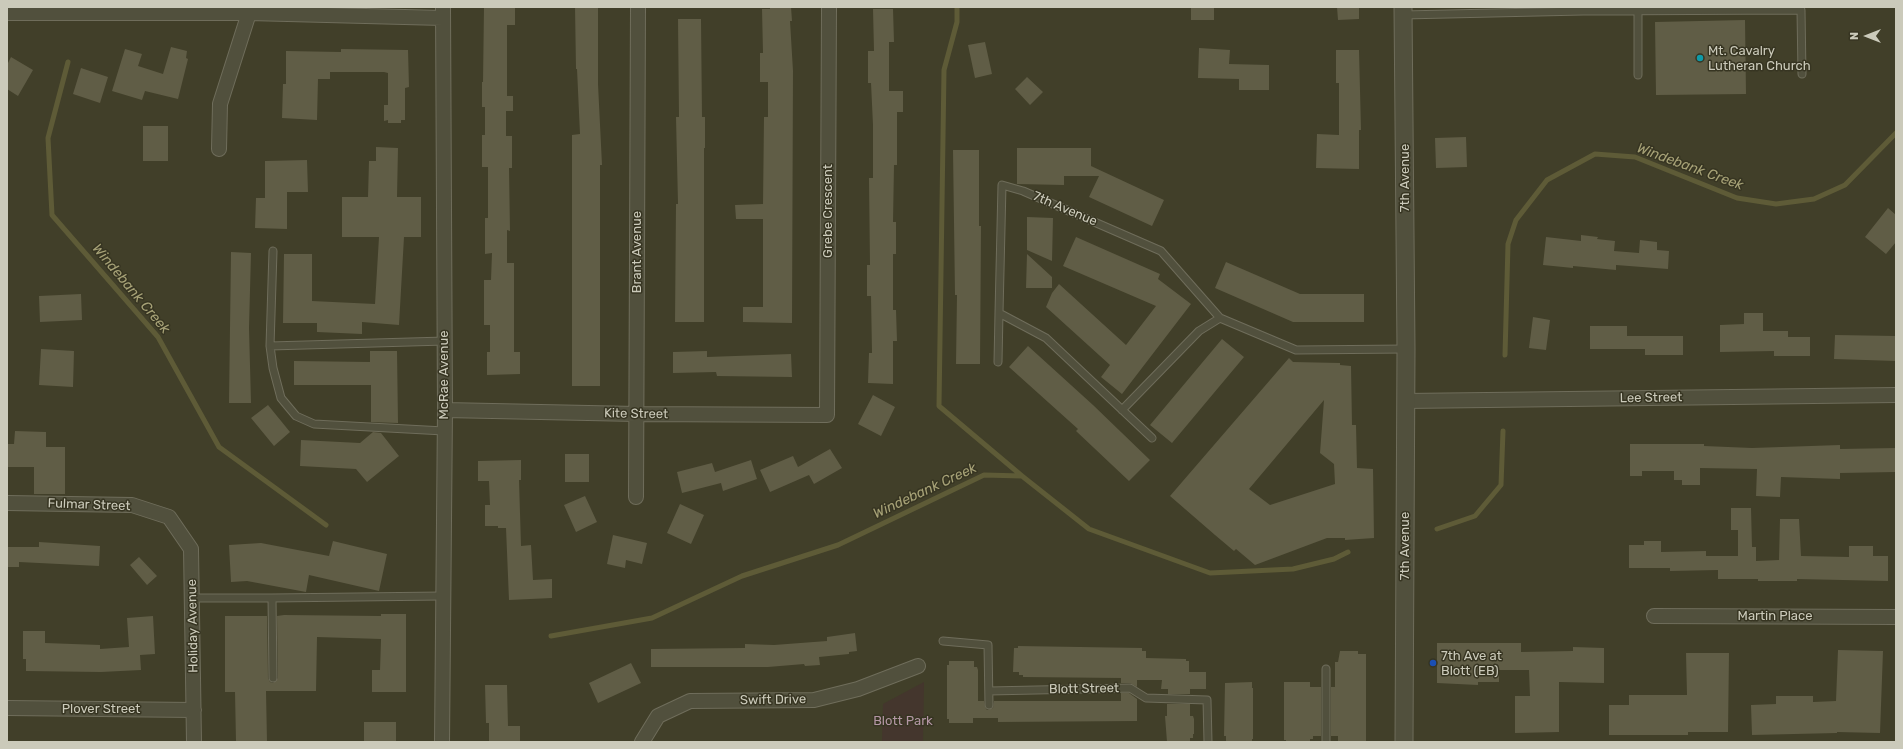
<!DOCTYPE html>
<style>
body{margin:0}
#map{position:relative;width:1903px;height:749px;overflow:hidden;background:#413f29;font-family:Rubik,sans-serif}
canvas{display:block}
.frame{position:absolute;inset:0;border:8px solid #cbcaba;pointer-events:none}
.north{position:absolute;left:1847px;top:16px;width:40px;height:40px;-webkit-text-stroke:3px #373522;paint-order:stroke;rotate:270deg;font-size:11px;font-weight:700;line-height:16px;text-align:center;color:#cbcaba}
.north::after{content:'';display:block;margin:auto;width:14px;height:18px;background:#cbcaba;clip-path:polygon(50% 0,100% 100%,50% 72%,0 100%)}
</style>
<div id="map">
<canvas width="1903" height="749"></canvas>
<div class="frame"></div>
<div class="north">N</div>
</div>
<script>
const context = document.querySelector('canvas').getContext('2d');
context.lineJoin = 'round';
function fill(path, color) { context.fillStyle = color; context.fill(path, 'evenodd'); }
function trace(path, color, width, dash) { context.strokeStyle = color; context.lineWidth = width; context.lineCap = dash ? 'butt' : 'round'; context.setLineDash(dash || []); context.stroke(path); }
function write(font, color, halo, rows, align = 'center') {
  context.font = font + ' Rubik,sans-serif'; context.lineWidth = 3; context.setLineDash([]); context.textBaseline = 'middle'; context.strokeStyle = halo; context.fillStyle = color; for (const [text, x, y, turn = 0] of rows) {
    context.save(); context.translate(x, y); context.rotate((+turn || 0) * Math.PI / 180); context.textAlign = isNaN(turn) ? turn : align; if (halo) context.strokeText(text, 0, 0); context.fillText(text, 0, 0); context.restore();
  }
}
fill(new Path2D(`
 M924 682 923 742H882L883 704Z`), '#44362d');
trace(new Path2D(`
 M957 7V22L944 70 939 406 1022 476
 M68 62 48 138 52 215 158 337 219 447 326 525
 M1505 355 1508 244 1516 220 1547 180 1595 154 1635 157 1737 198 1776 204 1814 199 1845 185 1896 133
 M1437 529 1475 516 1501 485 1503 431
 M551 636 652 618 742 576 838 545 984 475 1022 476 1089 529 1210 573 1293 569 1334 559 1348 552`), '#5e5b37', 5);
fill(new Path2D(`
 M484 7H515V25H507V96H513V111H506V136H512V168H509L510 231 507 230V263H514V352H520V374L487 375V352H490V325H484V280H491L492 253 485 254V218H488V167H482V135H485V107H482V82H483Z
 M575 7H598V84L602 165H600V386H572V135L580 134 577 69H576Z
 M770 7H791L792 21H790L793 71 792 323 743 322V307H763V219H736L735 205 763 204 764 117H768V82H760V53H763L762 9H770Z
 M1191 7H1214V20H1191Z
 M1337 7H1359V19L1338 20Z
 M873 9H893L894 42H889V91H903V112H897V165H894L893 222H896V254H893V310H896L897 341H893V384L868 383 869 353H872L871 296H867V265H870L869 178H873V125L871 83H868V51H874Z
 M678 19H701L702 117H705V148H704V322H675L676 204H678L676 117H679Z
 M1745 20 1746 94 1656 95 1655 22Z
 M985 42 992 74 975 78 968 45Z
 M171 47 187 51 186 58 188 59 178 99 145 91 142 100 112 91 125 49 142 54 138 66 163 74Z
 M1199 48 1230 50 1229 64 1269 65V90H1239V79L1198 78Z
 M341 49 408 50 409 87 405 88V120H401V123H388V120L384 121V105H388V73L384 72H330V79H318L317 120 282 118 283 84H286V51L341 52Z
 M1336 50H1359L1361 130H1359V169L1316 168 1317 134 1339 135V83H1336Z
 M11 57 33 70 18 96 7 89V65Z
 M81 68 108 77 100 103 73 94Z
 M1027 77 1043 92 1030 105 1015 89Z
 M143 126H168V161H143Z
 M1466 137 1467 167 1436 168 1435 138Z
 M376 147 398 148 397 197H421V237H404L399 325 362 322V334L317 332V323H283L284 254H312V301L375 304 379 237H342V197H368L369 161H376Z
 M1017 148H1091V166L1164 200 1152 226 1089 197 1099 176H1064V185L1017 184Z
 M953 150H979V226H981L980 364H956L957 295H955Z
 M307 160 308 192H287V229L255 228 256 198H265V161Z
 M1888 208 1896 215V242L1886 254 1865 237Z
 M1027 217 1053 218 1052 261 1027 250Z
 M1581 235 1598 237 1597 239 1615 241 1614 251 1639 253 1640 240 1657 242V250L1669 251 1668 269 1616 265V270L1573 266V268L1543 265 1546 237 1581 241Z
 M1076 237 1160 274 1158 279 1191 304 1122 394 1101 377 1110 365 1046 307 1052 293 1059 284 1126 345 1156 306 1063 266Z
 M231 252 251 253 249 328 251 403H229Z
 M1027 254 1052 277V288H1026Z
 M1226 262 1300 294H1364V322H1293L1215 288Z
 M81 294 82 320 40 322 39 296Z
 M1744 313H1763V331H1788V337H1810V356H1774V351L1720 352V325L1744 324Z
 M1533 317 1550 320 1546 350 1529 348Z
 M1590 326H1627V336H1683V355H1645V349H1590Z
 M1835 335 1896 336V361L1834 359Z
 M1222 339 1244 357 1172 443 1150 425Z
 M1028 346 1093 405 1150 460 1129 481 1076 431 1078 429 1009 367Z
 M41 349 74 351 73 387 39 385Z
 M370 351H397L398 423 371 422V385H294V361L370 362Z
 M707 351V357L791 354 792 377 717 376 716 372 673 373V352Z
 M1289 358 1293 362 1340 363V365L1351 366 1352 425H1356L1357 468 1373 469 1374 538 1345 540V538H1327L1255 565 1236 549 1234 551 1215 535 1170 496ZM1324 400 1320 453 1334 464 1335 484 1270 505 1249 489Z
 M873 395 895 407 881 436 858 424Z
 M268 405 290 432 274 446 251 418Z
 M15 431 46 432V447H65V494H34V467H7V444H14Z
 M373 432 381 433 399 456 367 482 356 469 300 466 301 440 360 443Z
 M1630 444H1704V446L1752 448 1840 445V449L1896 448V472L1840 473V479L1781 477 1780 497 1756 496 1757 469 1700 468V485H1682V480H1674V471H1642V476H1630Z
 M830 449 842 468 814 484 809 475 770 492 760 470 793 456 798 467Z
 M565 454H589V482H565Z
 M521 460V480H519L521 546 531 545 533 580 552 579V598L509 600 506 528H498V526H485V505H490L489 481H478V461Z
 M751 460 757 479 723 491 721 483 682 493 677 472 712 463 715 472Z
 M585 496 597 522 576 532 564 505Z
 M680 504 704 515 691 544 667 533Z
 M1731 508H1751L1752 547H1756V561L1779 560 1780 519H1799L1801 556 1849 557V546H1873V556H1888V581L1797 579V581H1758V579H1718V570L1670 571V568H1629V545H1644V541H1661V552L1706 551V556H1738V530H1731Z
 M613 535 647 543 642 564 626 560 625 568 607 564Z
 M333 541 387 554 379 591 309 575 306 592 247 581 231 582 229 545 261 543 329 556Z
 M39 542 100 546 99 566 19 562V567H7V547H39Z
 M139 557 157 576 147 585 130 565Z
 M381 614H406V692H372V670H380L381 639 317 637 316 691H266L267 742H236L235 692H225V616H267L268 678 270 682 273 683 278 678 277 616 284 615 381 616Z
 M153 616 155 654 140 655 141 670 101 672 26 671V659H23V631H45V643L100 645V649L129 647 127 618Z
 M855 633 857 651 849 652V654L819 657 820 665 805 666 804 664 768 667H651V649L745 648V644L774 645 827 641V637Z
 M1437 643H1521V652L1573 651V647L1604 648V683L1559 682V732L1515 733V696H1530L1529 670H1499V682H1478V685L1437 683Z
 M1018 646 1142 648V651H1146V658L1186 659V661H1189V672H1206V689H1190V694H1168V689H1161L1162 680H1137V687L1130 683H1121V678L1023 677V675H1019V672H1013L1014 648H1018Z
 M1838 650 1883 651 1880 733 1837 732V733L1752 735 1751 705 1776 704V696H1813V702L1836 701Z
 M1340 651H1358V654H1366V742H1338V736H1331V687H1335V662H1338Z
 M1686 653H1729L1728 732H1688V735H1609V705H1629V695H1687Z
 M949 661H974V667H977L978 670V701H984L985 707 987 710 993 708 994 701H1121V693H1129L1137 699V721L998 722V718H973V723H949V719H947V665H949Z
 M631 663 641 683 598 703 589 683Z
 M1252 682V688H1253V739H1252V742H1226V736H1224L1225 683Z
 M1284 682H1310V687H1321V736H1313V739H1310V742H1286V740H1284Z
 M485 685H507L508 726H520V742H489V723H486Z
 M1167 704H1190V716H1193L1194 719V734H1193V738H1190V742H1167L1165 716H1167Z
 M364 722H396V742H364Z`), '#605d46');
const service = new Path2D(`
 M1583 11 1801 10 1802 74
 M1638 11V75
 M1403 15 1583 11 1585 8
 M273 251 270 346 273 368 281 398 296 416 314 424 444 431
 M270 346 445 341
 M998 362 999 313
 M1122 410 1199 331 1220 318
 M1152 438 1046 338 999 313 1002 185 1023 191 1161 251 1220 318 1296 350 1406 349
 M192 598H272
 M943 641 988 645 989 705
 M1326 669V742
 M273 678 272 598 442 596
 M989 691 1130 688 1146 698 1207 700 1208 742`);
const minor = new Path2D(`
 M7 13H249L443 18
 M219 149 220 104 249 13V7
 M1405 401 1896 395
 M445 410 636 414 827 415 829 7
 M636 497 638 7
 M7 503 132 505 169 517 191 549 194 742
 M1654 616 1896 617
 M7 708 194 710
 M442 742 445 410 443 7
 M642 742 658 716 690 701 814 700 858 689 918 666`);
const tertiary = new Path2D(`
 M1403 7 1406 349 1404 742`);
trace(service, '#6f6d5b', 9);
trace(minor, '#6f6d5b', 16);
trace(tertiary, '#6f6d5b', 19);
trace(service, '#51503d', 7);
trace(minor, '#51503d', 14);
trace(tertiary, '#51503d', 17);
for (const [x, y, r, color] of [
 [1700,58,4,"#0f9aa8"],
 [1433,663,4,"#1a4fb4"]
]) { const dot = new Path2D(); dot.arc(x, y, r, 0, 2 * Math.PI); context.fillStyle = color; context.fill(dot); trace(dot, '#373522', 1.5); }
write('13px', '#cbcaba', '#373522', [
 ["Mt. Cavalry",1708,51],
 ["Lutheran Church",1708,66],
 ["7th Ave at",1441,656],
 ["Blott (EB)",1441,671]
], 'left');
write('13px', '#cbcaba', '#373522', [
 ["7th Avenue",1405,178,-90],
 ["7th Avenue",1065,209,23],
 ["Grebe Crescent",828,211,-90],
 ["Brant Avenue",637,252,-90],
 ["McRae Avenue",444,375,-90],
 ["Lee Street",1651,398,-1],
 ["Kite Street",636,414,1],
 ["Fulmar Street",89,505,2],
 ["7th Avenue",1405,546,-90],
 ["Martin Place",1775,616],
 ["Holiday Avenue",193,626,-91],
 ["Blott Street",1084,689,-1],
 ["Swift Drive",773,700,-1],
 ["Plover Street",101,709]
]);
write('13px', '#b396a4', '#373522', [
 ["Blott Park",903,721]
]);
write('italic 14px', '#a7a277', '#373522', [
 ["Windebank Creek",1690,167,20],
 ["Windebank Creek",131,289,50],
 ["Windebank Creek",925,491,-25]
]);
</script>
